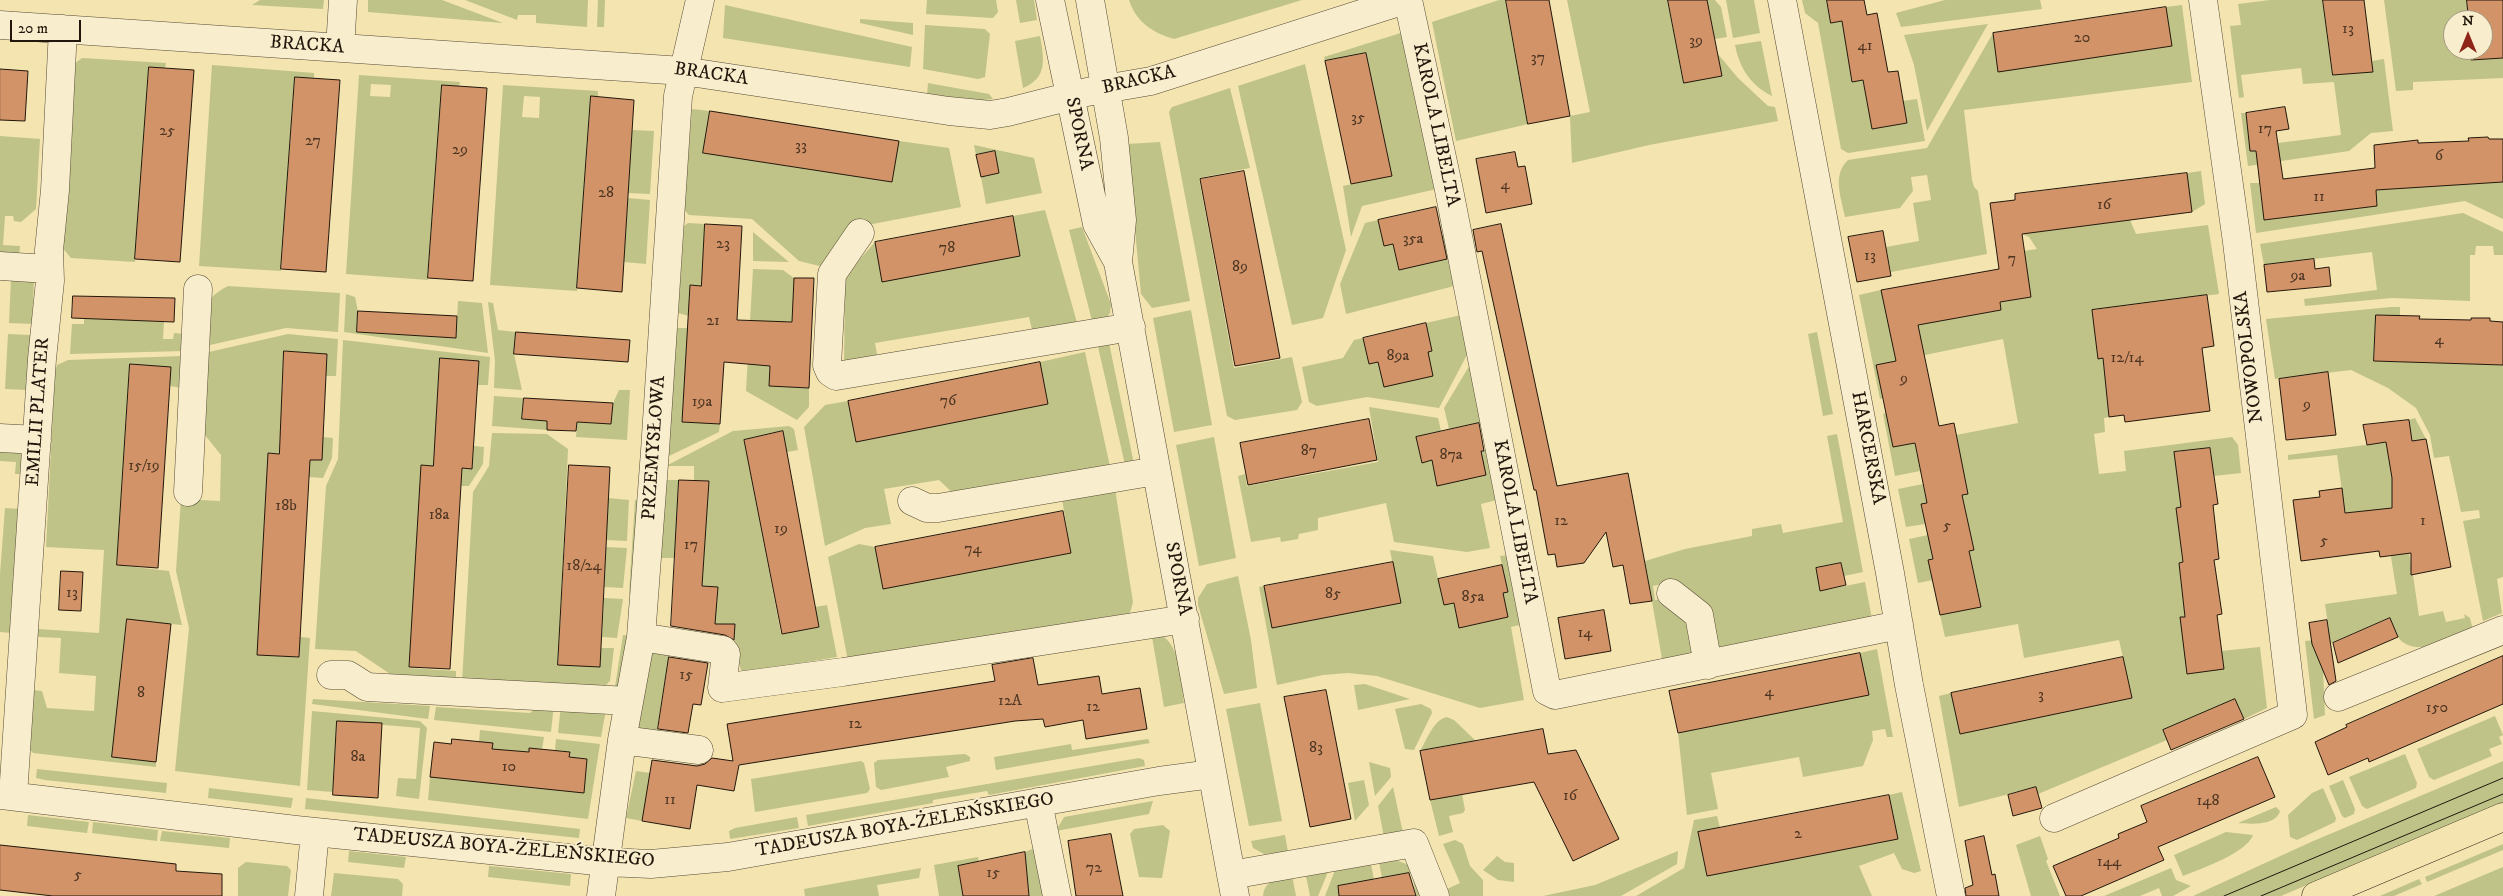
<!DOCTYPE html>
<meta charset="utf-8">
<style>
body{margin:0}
#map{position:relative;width:2503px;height:896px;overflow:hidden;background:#f4e4b0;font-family:"IM FELL DW Pica",serif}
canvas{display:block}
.north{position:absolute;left:2443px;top:10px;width:50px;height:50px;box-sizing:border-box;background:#f8edcc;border:1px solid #a2977f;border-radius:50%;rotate:0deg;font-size:14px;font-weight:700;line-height:20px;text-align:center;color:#22170c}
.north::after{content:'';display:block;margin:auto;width:18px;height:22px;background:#8f2418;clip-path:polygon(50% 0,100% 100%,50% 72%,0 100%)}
.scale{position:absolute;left:10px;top:20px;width:71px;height:22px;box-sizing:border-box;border:2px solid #22170c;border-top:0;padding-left:6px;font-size:15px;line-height:18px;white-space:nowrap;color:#22170c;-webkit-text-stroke:4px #f8edcc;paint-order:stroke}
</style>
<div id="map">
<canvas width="2503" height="896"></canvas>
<div class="north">N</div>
<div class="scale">20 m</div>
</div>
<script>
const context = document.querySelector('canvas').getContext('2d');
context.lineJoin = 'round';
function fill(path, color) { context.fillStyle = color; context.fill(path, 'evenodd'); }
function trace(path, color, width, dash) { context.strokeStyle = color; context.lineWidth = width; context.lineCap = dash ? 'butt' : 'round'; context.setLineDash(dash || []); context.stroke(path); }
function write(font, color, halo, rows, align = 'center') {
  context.font = font + ' "IM FELL DW Pica",serif'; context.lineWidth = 4; context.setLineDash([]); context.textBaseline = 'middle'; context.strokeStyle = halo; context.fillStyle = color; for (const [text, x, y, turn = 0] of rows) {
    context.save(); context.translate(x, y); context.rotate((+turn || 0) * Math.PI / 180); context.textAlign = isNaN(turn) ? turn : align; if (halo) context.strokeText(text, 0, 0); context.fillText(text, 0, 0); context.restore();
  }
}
fill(new Path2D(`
 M260 0H324L323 9 252 5Z
 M368 0H442L503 23 368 12Z
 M465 0H588L587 27 536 23V15H518L517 20Z
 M598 0H605L604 27H597Z
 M927 0H996L998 12 993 18 926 14Z
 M1016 0H1034L1037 20 1020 23Z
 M1129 0H1302L1174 39C1153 33 1136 22 1129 0Z
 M1499 0H1511L1506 1 1528 124 1456 141 1432 22Z
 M1567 0H1668L1684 83 1717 53 1738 78 1768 106 1775 107 1778 121 1649 145 1572 163 1570 116 1590 112Z
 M1707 0H1715L1721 7 1727 37 1715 39Z
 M1726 0H1754L1760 33 1733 38Z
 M1802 0H1827L1831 23 1842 21 1852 82 1863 80 1872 129 1907 123 1903 101 1917 99 1925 141 1848 153 1841 149 1818 23 1805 13Z
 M1945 0H2040L2042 9 1901 27 1896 13Z
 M2270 0H2323L2333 74 2373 72 2372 61 2384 59 2393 131 2371 133 2349 151 2248 166 2241 113H2246L2251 151 2279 148 2278 143 2341 135 2334 82 2303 84 2301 68 2241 75 2244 97 2239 98 2230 26 2241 25 2238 4Z
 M2384 0H2467L2469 20H2453V50H2470L2471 60 2503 58V78L2413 82V90L2396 91Z
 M725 5 912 47 910 67 723 38Z
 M2182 5 2192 82 1964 110 1972 180 1974 187 1978 191 1987 254 1891 272 1886 247 1919 241 1913 203 1931 200 1927 175 1911 177 1913 191 1900 208 1845 217C1841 197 1832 175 1848 160L1927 148 1993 33 1998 71 2172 46 2166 7Z
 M860 19 913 23V35L860 23Z
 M1988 24 1927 131 1914 65 1904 35Z
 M925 25 985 29 990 34 985 77 978 79 923 69Z
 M1407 31 1441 188 1362 206 1351 237 1343 186 1392 175 1366 53 1325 61 1324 57Z
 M1040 36C1044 58 1048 78 1023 88L1015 41Z
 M1761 41 1772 96C1751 86 1739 67 1735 45Z
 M82 58 166 63 165 68 149 67 135 262 71 258 61 246 74 64Z
 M1305 64 1346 250 1323 318 1292 325 1238 86Z
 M212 65 314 73V78L295 77 281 271 199 266Z
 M359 75 460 82 459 86 442 85 428 280 346 274ZM371 84 391 85 390 97 370 96Z
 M928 83 989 94 993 99 975 101 927 95Z
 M503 85 598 91V97L591 96 577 291 490 285ZM524 96 540 97 539 118 522 117Z
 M1230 88 1250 168 1199 178 1234 368 1292 357 1302 402 1297 410 1235 420 1227 416 1169 112 1172 107Z
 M692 109 710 111 704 153 892 182 899 141 949 148 961 207 857 227 832 269 799 261 752 219 689 215 684 210Z
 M632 130 654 131 650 194 628 193Z
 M0 136 40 139 36 209 21 222 14 221 13 216H5L3 245 20 246 19 256 0 255Z
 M1160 142 1190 301 1152 308 1141 294 1127 144Z
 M974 145 1034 158 1042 193 986 204 981 177 999 173 995 151 976 155Z
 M2201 171 2205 204 2192 212 2187 173Z
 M2503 182V219L2465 201 2256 233 2250 183H2259L2264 220 2377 206 2376 190Z
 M628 198 650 200 646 264 624 262Z
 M1045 210 1078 326 1033 334 1029 317 875 343 878 360 844 366 845 276 875 242 882 281 1020 256 1013 216Z
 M2463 213 2503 232V255H2494L2493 246H2476L2475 255H2470V301L2392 298 2305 306 2304 299 2377 290 2372 252 2264 265 2260 244Z
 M1378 220 1384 246 1393 244 1399 270 1447 258 1442 235 1447 234 1458 285 1346 314 1340 284 1365 223Z
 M2130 220 2136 234 2208 225 2219 294 2092 310 2098 358H2103L2109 417 2104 418 2105 432 2094 434 2099 474 2126 471 2124 451 2232 437 2238 445 2241 473 2214 476 2210 448 2174 452 2181 507 2176 508 2183 562 2179 563 2185 617 2187 674 2223 669 2221 651 2260 647 2267 708 2244 719 2235 700 2163 730 2167 740 2038 794 2036 787 1959 807 1939 696 1951 693 1960 734 2132 698 2119 640 2024 658 2018 624 1945 637 1940 615 1981 606 1969 551 1974 550 1962 495 1967 494 1956 435 2018 423 2003 339 1876 365 1883 398 1880 399 1859 295 1881 290 1890 330 2001 310 2000 302 2031 297 2024 251 2037 249 2029 237 2022 234Z
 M688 223 705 224 701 286 690 285 689 316 678 313 684 226Z
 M1082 227 1111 304 1110 313 1105 321 1093 325 1069 230Z
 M753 232 789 262 753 261Z
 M753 269 783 270 794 278 792 322 772 321 769 386 809 388V407L797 420 746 391Z
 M11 279 34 280 32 324 9 323Z
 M228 286 340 293 338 332 286 328 201 347C203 317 198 301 228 286Z
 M346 294 355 297 358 311 357 332 456 338 458 301 482 303 488 353 344 332Z
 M488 302 493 303 498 330 516 332 514 354 522 390 494 388 495 361Z
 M2391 307H2400V318L2376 317 2374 361 2503 365V577L2497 579 2502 613 2483 621 2463 521 2480 518 2479 510 2461 512 2449 456 2434 458 2430 435 2416 408 2388 388 2351 370 2275 379 2266 319Z
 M1191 310 1212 425 1174 432 1153 318Z
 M1461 315 1469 351 1439 408 1367 397 1317 406 1309 402 1302 367 1343 358 1354 340 1363 338 1369 364 1432 351 1426 323Z
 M84 318 164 322 163 339H173L174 333 185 334 184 351 70 354 72 324H84Z
 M676 328H688L720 424 719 432 667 457Z
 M1817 332 1833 414 1823 416 1808 334Z
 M8 334 31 335 28 390 5 389Z
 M288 334 338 339 336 376H326L327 354 284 351 279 454 268 453 257 655 299 657 300 637 310 638 300 786 175 771 189 628 176 571 181 499 220 501 221 455 196 424 200 354Z
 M1096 338H1108L1134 464 1126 469Z
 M343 340 490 357 488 385H477L479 361 440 359 433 466 421 465 409 668 456 671V682L396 678 356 651 315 649 326 486 338 459Z
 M1085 352 1111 471 958 498 939 480 884 489 891 524 865 528 825 546 804 427 825 405 848 401 856 442 1048 404 1040 362Z
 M183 356 182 388 170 386 171 367 130 365 117 565 169 571 182 625 127 620 113 757 156 762V767L33 753 29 748 32 690 42 691 47 708 94 711 96 676 59 673 61 638 38 637V629L99 633 104 550 46 547 55 371 57 365 68 360Z
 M1471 363 1484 422 1449 429 1444 408Z
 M619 390H630L627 440 576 437 577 422 611 424 613 403Z
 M494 396 524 398 522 419 547 421V430L492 426Z
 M1369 407 1438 418 1441 431 1416 437 1422 462 1432 460 1437 485 1481 451 1486 450 1497 500 1481 504 1490 548 1467 552 1394 542 1386 503 1318 518V530L1299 534 1298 539 1281 542 1280 537 1251 542 1238 476 1245 474 1247 486 1378 462Z
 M1886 413 1893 447 1915 443 1920 471 1895 476 1883 414Z
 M2415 418 2426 439 2386 446H2388V458L2390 460 2407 553H2409L2413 574 2411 575H2413L2419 616 2443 611 2446 622 2465 618 2464 614 2470 618 2473 630C2453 637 2414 661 2397 636 2394 631 2392 624 2389 618L2315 650 2323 669 2325 715 2314 719 2305 641 2324 639 2323 632 2329 631 2325 604 2397 594 2385 520 2363 523 2361 511 2345 513 2337 455 2288 460V455L2411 439 2409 420Z
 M789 426 794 429 798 450 787 452 783 431 744 440 781 634 819 627 815 607 827 605 837 657 742 673 734 647 735 624H721L719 633 701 631V601L717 603 718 588 702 586 709 481 694 480V466H666L733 431Z
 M492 433 547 434 568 449 558 665 600 667 601 648H614L610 681 603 688 462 682 473 492 489 466Z
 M1837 434 1863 572 1844 576 1841 563 1816 568 1820 591 1865 582 1872 619 1714 648 1663 584 1653 586 1655 600 1666 599 1689 621 1694 653 1662 659 1645 561 1685 549 1752 536V529L1781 524 1783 533 1843 522 1827 436Z
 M323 437 333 438 332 458 323 478 309 477 310 460Z
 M1214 437 1236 558 1199 566 1176 445Z
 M0 446 12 447 23 456V474H15L16 462 0 461Z
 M474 446 484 447 483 464 469 486H461L462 468H472Z
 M666 480H679L676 558H661Z
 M1923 484 1927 503 1921 505 1925 524 1906 527 1898 489Z
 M1115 489 1133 602 1130 613 848 661 828 557 859 544 875 547 883 589 1071 553 1062 499Z
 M608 498 629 500 627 541 606 540Z
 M635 500 644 502 639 595 629 594Z
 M5 508 20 509 12 633 0 632V574Z
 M1928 535 1933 559V580L1918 583 1909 539Z
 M606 547 627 548 623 588 604 587Z
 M1390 550 1433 556 1444 605 1454 603 1460 628 1508 617 1503 593 1508 592 1500 556 1510 555 1524 624 1511 627 1524 700 1480 708 1377 676 1348 673 1323 675 1277 685 1259 587 1264 586 1272 628 1400 603Z
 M1238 576 1251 640 1257 688 1224 694 1198 605V598L1207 584Z
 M604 598 623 599 617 638 602 637Z
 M1151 631C1182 638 1180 677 1184 703L1164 707Z
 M623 635 634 637 619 686 615 687Z
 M650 644 671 646 656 738 634 737Z
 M1877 649 1893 737H1887L1885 729 1872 731 1873 740 1863 766 1803 777 1799 757 1711 773 1718 809 1687 815 1678 733 1868 695 1860 653Z
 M1365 684 1410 699 1358 710 1354 685Z
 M313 699 430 706 428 719 312 704Z
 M542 703 554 704 551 732 434 720 436 707 530 713Z
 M1260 703 1282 821 1249 826 1226 709Z
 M561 704 606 710 601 737 558 733Z
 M1421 704 1431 709 1432 713 1414 750 1405 749 1395 709Z
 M312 711 420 721 427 728 419 799 396 796 398 778 416 779 420 728 337 721 333 792 307 790Z
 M2495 716 2503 735 2499 737 2502 744 2489 749 2492 756 2434 780 2429 777 2417 749Z
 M1447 717 1454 720 1476 741 1420 751C1427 740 1433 720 1447 717Z
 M480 730 544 737 542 749 529 748V752L492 749V743L479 742Z
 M556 739 600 744 588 819 428 800 430 777 584 792 587 759 569 757 570 752 555 750Z
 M1148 739 1150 743 996 770 994 757 1071 744 1072 750Z
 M965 754 970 757V761L946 767 949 777 881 790 876 787 874 763 878 760Z
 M2405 754 2417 783 2416 788 2367 809 2362 806 2349 777Z
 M1139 758 1144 760 1145 766 989 795 987 791 933 800V803L808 826 806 815Z
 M861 761 864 763 870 789 867 793 755 812 751 779Z
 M2503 761V802L2281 896H2193L2311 842Z
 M1369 762 1390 768 1391 777 1375 796Z
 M37 769 167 783 166 793 45 780 36 778Z
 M636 771 650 773 642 821 626 818Z
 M1364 780 1369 805 1355 821 1348 783Z
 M2343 780 2355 809 2354 814 2345 818 2342 816 2329 786Z
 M1393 787 1403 833 1384 837 1378 806Z
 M209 788 293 798 291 808 208 798Z
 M2323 788 2336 818 2335 822 2297 840 2290 837 2288 815 2312 793Z
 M1902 792 1921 871 1914 873 1902 869 1894 853 1859 866 1872 896H1636L1684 868 1694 820 1717 816 1720 828 1699 832 1707 876 1897 839 1889 795Z
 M1462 794 1465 810 1463 813 1449 816 1453 832 1439 836 1430 800Z
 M306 798 580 829 579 838 305 809Z
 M1153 801 1149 814 1056 831 1064 817Z
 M2276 807 2280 811C2276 826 2250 824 2238 823Z
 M28 815 89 822 87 833 27 826Z
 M797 817 799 828 730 839 729 831 735 828Z
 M93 822 158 830 157 841 92 833Z
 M1163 825 1170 831 1162 878 1139 877 1130 834 1134 829Z
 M162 831 230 838 229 848 160 841Z
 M2226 832 2253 835C2247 853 2200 869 2183 876L2174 855Z
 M1285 835 1288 852 1264 854 1253 848 1251 841Z
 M2040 836 2048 859 2046 861 2060 896H2031L2016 845Z
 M1455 840 1463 844 1470 866 1483 880V896H1450L1447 889 1460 883 1443 844Z
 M2503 844V850L2427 882 2425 877Z
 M1037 847 1045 896H1029L1025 852Z
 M349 851 406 857 404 868 348 862Z
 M1678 851 1677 864 1621 896H1543L1595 885Z
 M1497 856 1505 862 1514 863V882L1498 880 1483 870Z
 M978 857 979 863 958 867 963 896H939L934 865Z
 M1390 860C1416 862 1416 875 1424 896H1416L1412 873 1382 878 1379 862Z
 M246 862 287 866 291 870 288 896H238V868Z
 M1371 864 1374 880 1341 896H1325L1335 870Z
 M489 866 571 874 570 886 488 877Z
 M2503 867V896H2434Z
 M921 868 919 878 877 885 879 896H805L804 889Z
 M2171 868 2176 880 2191 886 2173 896H2162L2159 888 2140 896H2104Z
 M1328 872 1318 896H1310L1306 876Z
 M334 873 398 879 403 884 402 896H331Z
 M1292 875 1296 896H1263C1265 879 1278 879 1292 875Z
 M2419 879 2422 884 2394 896H2380Z`), '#bfc388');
const building = new Path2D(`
 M1506 0H1549L1570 116 1528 124Z
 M1668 0H1707L1722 76 1684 83Z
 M1827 0H1864L1867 15 1877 13 1888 72 1898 71 1907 123 1872 129 1863 80 1852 82 1842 21 1831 23Z
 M2323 0H2364L2373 72 2333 75Z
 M2467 0H2503V58L2471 60 2470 50H2483V20H2469Z
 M2166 7 2172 46 1998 72 1993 33Z
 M1366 53 1392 176 1351 184 1325 61Z
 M149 67 194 70 180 262 135 259Z
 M0 69 28 71 25 121 0 120Z
 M295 77 340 80 326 272 281 269Z
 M442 85 487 88 473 281 428 278Z
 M591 96 634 100 622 292 577 288Z
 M2285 107 2289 129 2276 131 2283 179 2375 168 2374 145 2418 140V143L2469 141 2468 138 2488 137 2489 139H2503V182L2376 190 2377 206 2264 220 2256 151H2250L2246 113Z
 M710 111 899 141 892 182 703 153Z
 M995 151 999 173 981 177 976 155Z
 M1515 152 1518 167 1525 166 1532 204 1486 213 1476 159Z
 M1244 171 1280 358 1235 366 1200 179Z
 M2187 173 2192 212 2022 234 2031 297 2000 302 2001 310 1918 325 1939 426 1954 423 1968 494 1962 495 1974 550 1969 551 1981 607 1940 615 1928 560 1933 559 1921 504 1927 503 1915 443 1893 447 1876 365 1896 361 1881 290 1999 269 1990 203 2015 200V194Z
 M1436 207 1447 259 1399 270 1393 244 1384 246 1378 220Z
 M1013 216 1020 256 882 282 875 242Z
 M705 224 742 226 737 320 792 322 794 278H814L809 388 769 386 770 366 724 362 720 424 682 422 690 285 701 286Z
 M1501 224 1557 486 1628 473 1652 601 1630 604 1623 565 1613 567 1606 532 1584 563 1557 567 1555 554 1548 555 1536 490H1534L1482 251 1477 252 1473 230Z
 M1883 231 1891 276 1857 282 1848 237Z
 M2314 259 2315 269 2329 267 2331 286 2267 292 2264 265Z
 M2207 295 2214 346 2202 348 2210 411 2125 422 2124 415 2109 417 2103 358 2098 359 2092 310Z
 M73 296 175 298 174 322 72 318Z
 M358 311 457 316 456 338 357 332Z
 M2376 315 2420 316 2419 319 2471 320V318H2490V321L2503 322V365L2374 361Z
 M1426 323 1432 351 1428 352 1433 376 1384 387 1378 362 1369 364 1363 338Z
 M516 332 630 340 628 362 514 354Z
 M284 351 327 354 322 460H310L299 657 257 655 268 453 279 454Z
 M440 358 479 361 472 469 462 468 450 669 409 667 421 465 433 466Z
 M1040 362 1048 404 856 442 848 401Z
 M130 364 171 367 158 568 117 565Z
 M2328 372 2336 435 2286 440 2279 379Z
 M524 398 613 403 611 424 577 422 576 431 547 430V421L522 419Z
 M1369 419 1377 460 1248 485 1240 443Z
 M2409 420 2412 441 2426 439 2451 567 2411 575V553L2380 557 2379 551 2301 561 2293 500 2320 497 2319 491 2342 488 2345 513 2392 508V478L2386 442 2367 445 2363 425Z
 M1479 423 1484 451H1481L1486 475 1437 486 1432 460 1422 463 1416 437Z
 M783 431 819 627 782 634 744 440Z
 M2210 448 2218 504 2213 505 2219 559 2214 560 2222 614 2217 615 2224 669 2187 674 2180 617H2185L2179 563 2183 562 2176 508 2181 507 2174 452Z
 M569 465 610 467 600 667 558 665Z
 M679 480 709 481 702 586 718 587 715 624H735L734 640 725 635 671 626Z
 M1063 511 1071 553 883 589 875 547Z
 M1393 562 1401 603 1272 628 1264 586Z
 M1841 563 1846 585 1820 591 1816 568Z
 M1502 565 1508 592 1503 593 1508 617 1459 628 1454 603 1444 605 1438 579Z
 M61 571 83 572 81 611 59 610Z
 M1604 610 1611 651 1565 659 1558 618Z
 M2390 618 2398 637 2338 663 2333 643Z
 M127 619 171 624 156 762 112 757Z
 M2327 620 2336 681 2329 685 2312 644 2309 623Z
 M1860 653 1869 695 1678 733 1669 691Z
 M2503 656V704L2369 762 2368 758 2328 775 2315 742 2347 727 2346 725Z
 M669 657 708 663 701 705 693 704 688 733 658 729Z
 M2123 657 2132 698 1960 734 1951 693Z
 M1033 658 1038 685 1099 676 1102 694 1140 688 1147 729 1086 739 1083 720 1045 727 1043 719 1015 721 739 765 734 791 697 785 690 829 642 821 652 760 697 766 705 764 712 758 733 761 727 724 995 681 992 665Z
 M1326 690 1351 819 1310 827 1284 697Z
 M2235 699 2244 719 2171 750 2163 730Z
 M337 721 382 723 378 798 333 795Z
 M1543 729 1548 754 1576 750 1619 839 1573 861 1534 782 1430 800 1420 751Z
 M452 739 493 743 492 749 529 752V748L570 752 569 757 587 759 584 793 430 777 434 742 451 744Z
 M2258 757 2275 797 2158 847 2164 860 2081 896H2066L2053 866 2119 838 2118 834 2147 822 2141 806Z
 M2036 787 2042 808 2013 816 2008 795Z
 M1889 795 1898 839 1707 876 1698 832Z
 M1111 834 1123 896H1076L1068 841Z
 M1984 836 1992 875 1995 874 1999 896H1966L1965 888 1973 885 1965 841Z
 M0 845 176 864V871L222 874V896H53L0 890Z
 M1025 852 1029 896H963L958 866Z
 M1409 873 1416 896H1339L1338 886Z`);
fill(building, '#d29368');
trace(building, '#22170c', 1);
const minor = new Path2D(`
 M1050 0 1097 224 1118 262
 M1090 0 1114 138 1122 220 1118 262 1235 896
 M1408 0 1449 190 1547 691 1555 695 1899 625
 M1782 0 1890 573 1909 685 1951 896
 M0 25 683 71 949 111 990 115 1008 112 1087 92 1151 81 1405 0
 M340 48 343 0
 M860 233 832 274 827 365 830 372 836 376 1131 327
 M0 266 48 269
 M0 438 37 440
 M188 492 198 289
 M912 501 927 508H938L1156 471
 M1671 593 1699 615 1708 665
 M641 637 723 650 726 654 722 688 843 672 1185 619
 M331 675H348L367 687 629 701
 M2338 697 2503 630
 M622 740 699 750
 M0 795 296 830 606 862 651 864 728 857 1159 781 1212 774
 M13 796 42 359 50 281 49 250 55 190 63 29
 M1038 802 1057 896
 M2054 818 2293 715 2237 242 2203 0
 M1231 875 1414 843 1435 896
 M309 896 315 832
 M601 896 622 740 641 637 655 451 678 96 700 0`);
const major = new Path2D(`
 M2316 896 2503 817`);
trace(minor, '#564a35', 29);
trace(major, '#22170c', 29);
trace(minor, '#f8edcc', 28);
trace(major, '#f4e4b0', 28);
trace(new Path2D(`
 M2224 896 2503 778
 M2261 896 2503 794`), '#22170c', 1);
write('16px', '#4e3623', null, [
 ["13",2348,30],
 ["20",2082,39],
 ["39",1696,42],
 ["41",1865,47],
 ["37",1538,59],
 ["35",1358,119],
 ["17",2265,130],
 ["25",167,132],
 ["27",313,142],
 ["33",801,147],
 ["29",460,151],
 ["6",2439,157],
 ["4",1505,186],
 ["28",606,194],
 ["11",2319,198],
 ["16",2104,206],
 ["35a",1413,240],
 ["23",723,245],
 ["78",947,249],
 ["13",1870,257],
 ["7",2012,260],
 ["89",1240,268],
 ["9a",2298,277],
 ["21",713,322],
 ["4",2439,341],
 ["89a",1398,357],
 ["12/14",2127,359],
 ["9",1904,380],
 ["76",948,402],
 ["19a",702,403],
 ["9",2307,406],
 ["87",1309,452],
 ["87a",1451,456],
 ["15/19",144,467],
 ["18b",286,507],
 ["18a",439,516],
 ["12",1561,522],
 ["1",2423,522],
 ["5",1947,527],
 ["19",781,530],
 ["5",2324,542],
 ["17",691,546],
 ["74",973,550],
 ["18/24",584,567],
 ["13",72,594],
 ["85",1333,595],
 ["85a",1473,598],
 ["14",1585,634],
 ["15",686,676],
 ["4",1769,693],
 ["8",141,694],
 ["3",2041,696],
 ["12A",1010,702],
 ["12",1093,708],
 ["150",2437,709],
 ["12",855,725],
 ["83",1316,749],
 ["8a",358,758],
 ["10",509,768],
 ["16",1570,797],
 ["11",670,801],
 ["148",2208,802],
 ["2",1798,835],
 ["144",2109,863],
 ["72",1094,869],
 ["15",993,874],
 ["5",78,876]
]);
write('19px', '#22170c', '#f8edcc', [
 ["BRACKA",307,46,4],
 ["BRACKA",711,75,8],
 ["BRACKA",1139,81,-13],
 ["KAROLA LIBELTA",1435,125,78],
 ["SPORNA",1078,134,78],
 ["NOWOPOLSKA",2250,357,-97],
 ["EMILII PLATER",39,412,-86],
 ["PRZEMYSŁOWA",655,448,-86],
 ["HARCERSKA",1867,448,79],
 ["KAROLA LIBELTA",1514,522,79],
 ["SPORNA",1177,579,79],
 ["TADEUSZA BOYA-ŻELEŃSKIEGO",905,826,-10],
 ["TADEUSZA BOYA-ŻELEŃSKIEGO",504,849,5]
]);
</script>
